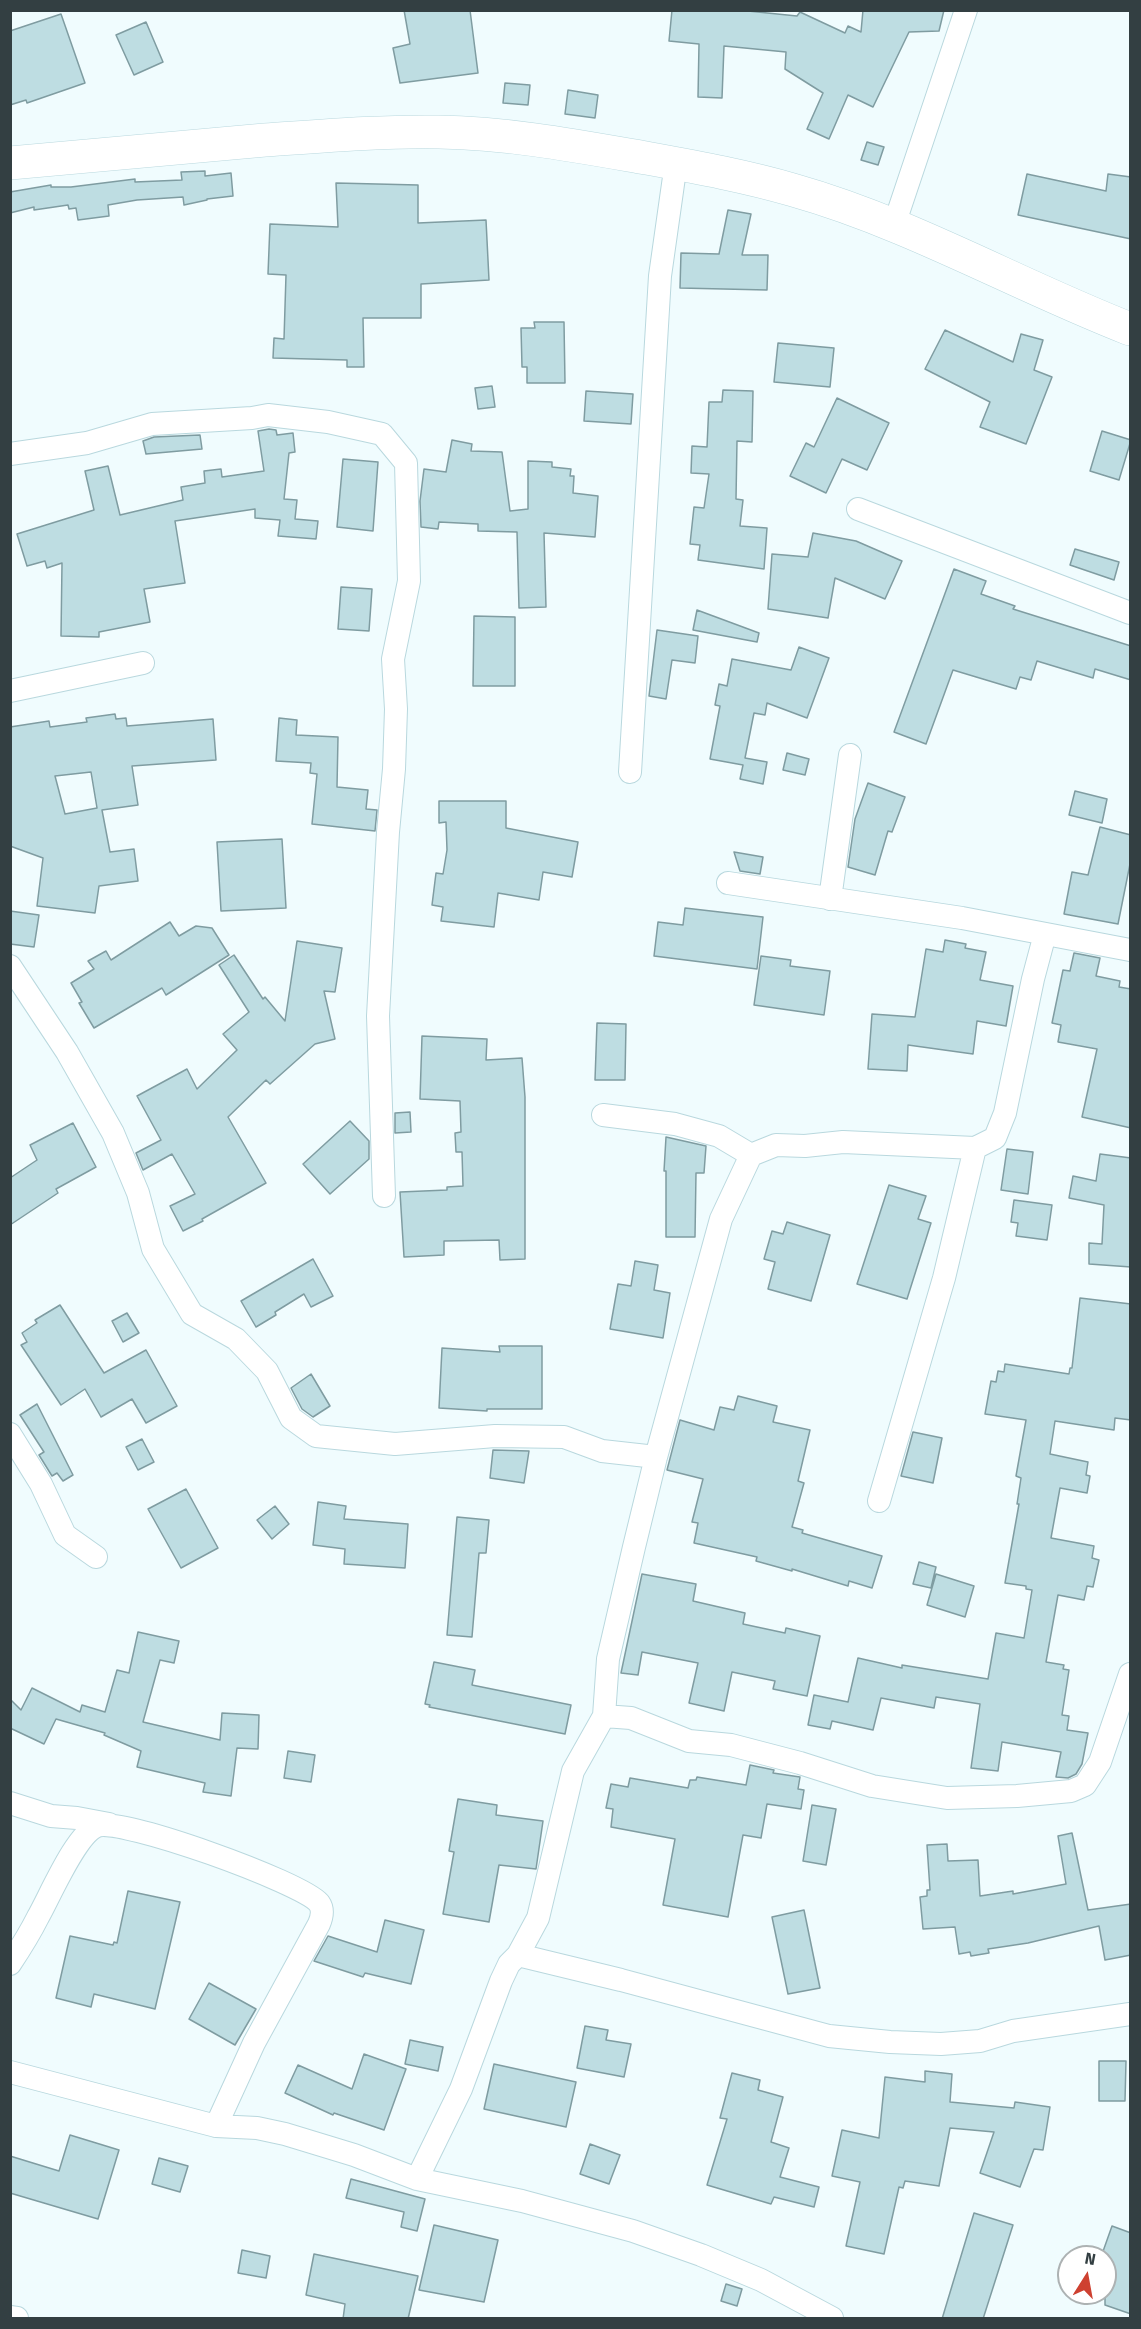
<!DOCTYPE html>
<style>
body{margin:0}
#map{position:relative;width:1141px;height:2329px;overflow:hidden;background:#f0fcfe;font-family:"Fira Sans",sans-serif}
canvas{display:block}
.frame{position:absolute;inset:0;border:12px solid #333f42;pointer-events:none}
.north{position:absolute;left:1057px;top:2245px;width:60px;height:60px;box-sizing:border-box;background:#fff;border:2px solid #adb2b3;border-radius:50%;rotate:11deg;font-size:16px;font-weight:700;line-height:24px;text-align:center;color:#333f42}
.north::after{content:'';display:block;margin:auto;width:21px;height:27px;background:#ce4131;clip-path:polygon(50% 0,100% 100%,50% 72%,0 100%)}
</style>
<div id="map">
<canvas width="1141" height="2329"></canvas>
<div class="frame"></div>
<div class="north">N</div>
</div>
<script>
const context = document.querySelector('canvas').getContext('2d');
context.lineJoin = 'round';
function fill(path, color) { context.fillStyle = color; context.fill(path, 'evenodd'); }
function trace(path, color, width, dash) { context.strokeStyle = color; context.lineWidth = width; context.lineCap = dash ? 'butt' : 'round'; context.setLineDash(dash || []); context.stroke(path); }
const building = new Path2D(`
 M404 10H470L478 73 400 83 393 48 410 44Z
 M672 10H738L797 16 800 12 845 33 848 26 861 32 863 10H944L939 31 909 32 873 107 848 95 829 139 807 129 823 93 785 69 786 52 724 46 722 98 698 97 699 44 669 41Z
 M61 14 85 83 27 103 26 100 10 105V31Z
 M146 22 163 62 134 75 116 35Z
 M505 83 530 85 528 105 503 103Z
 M568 90 598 95 595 118 565 114Z
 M867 142 884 147 878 165 861 160Z
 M205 171V176L231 173 233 196 207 199V200L184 205 183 197 137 200 108 205 109 216 78 220 76 208 69 209 68 205 34 210V207L10 213V192L51 185V187H71L135 179V182L182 180 181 172Z
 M1027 174 1106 191 1108 174 1131 177V239L1018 215Z
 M336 183 418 185V223L486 220 489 280 421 284V318H363L364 367H347V360L273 358 274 338 284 339 286 275 268 274 270 224 338 227Z
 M728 210 751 214 742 255H768L767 290 680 288 681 253 719 254Z
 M534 322H564L565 383H527V367H522L521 328H535Z
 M945 330 1013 362 1021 334 1043 340 1034 370 1052 377 1026 444 980 427 990 402 925 369Z
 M778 343 834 348 830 387 774 382Z
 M492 386 495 407 478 409 475 388Z
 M723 390 753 391 752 442 737 441 736 499 743 500 740 526 767 528 764 569 698 560 700 545 690 544 694 507 704 508 709 474 691 473 692 446 707 447 709 402H722Z
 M586 391 633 394 631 424 584 421Z
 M837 398 889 423 867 470 842 459 826 493 790 476 806 443 814 447Z
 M269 429 276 430 277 435 293 433 295 452 289 453 284 499 297 500 295 519 318 521 316 539 278 536 280 520 255 518V509L175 521 185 583 144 589 150 622 99 632V637L61 636 62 563 47 568 45 561 27 566 17 534 94 510 85 471 108 466 120 515 183 500 181 487 205 483 204 471 221 469 222 477 264 471 258 431Z
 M1102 431 1131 440 1119 480 1090 471Z
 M200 435 202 449 146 454 143 441 154 437Z
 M452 440 472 444 471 451 502 452 510 511 528 509V461L552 462V467L571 469 570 476H574L573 493 598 496 595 537 544 533 546 607 519 608 517 532 478 531V524L439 522 438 529 421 527 420 501 424 469 446 472Z
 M343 459 378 462 373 531 337 527Z
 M813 533 856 541 902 561 885 599 835 578 828 618 768 609 772 554 808 557Z
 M1075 549 1119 562 1114 580 1070 565Z
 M954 569 986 581 981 594 1015 606 1013 609 1131 646V680L1095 669 1093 678 1037 661 1031 680 1020 677 1016 689 953 670 926 744 894 732Z
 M341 587 372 589 369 631 338 629Z
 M697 610 759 633 757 642 693 630Z
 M474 616 515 617V686H473Z
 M657 630 698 636 695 663 672 660 666 699 649 696Z
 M799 647 829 658 807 718 767 703 765 715 754 713 745 758 767 762 763 784 740 779 743 765 710 759 720 706 715 705 719 684 727 686 732 659 791 670Z
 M115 714 116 719 126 718 127 726 213 719 216 760 132 766 138 805 102 810 110 852 134 849 138 881 99 886 95 913 37 906 43 858 10 846V727L49 721 50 727 87 722 86 718ZM91 772 97 808 65 814 55 776Z
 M279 718 297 720 296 735 338 737 337 787 368 790 366 809 377 810 375 831 312 824 317 774 310 773 311 763 276 761Z
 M787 753 809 759 805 775 783 770Z
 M868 783 905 797 892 832 888 831 875 875 848 867 855 819Z
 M1075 791 1107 799 1102 823 1069 815Z
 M439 801H506V828L578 842 572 877 543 872 539 900 498 893 494 927 441 921 443 907 432 905 436 873 443 874 447 850 446 822 439 823Z
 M1100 827 1131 835V859L1118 924 1064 914 1072 872 1088 875Z
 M282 839 286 908 221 911 217 842Z
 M734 852 763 857 760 874 740 871Z
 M685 908 763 917 757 969 654 956 658 922 683 925Z
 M10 911 39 915 34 947 10 944Z
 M170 922 179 936 196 926 212 928 229 955 166 995 162 988 94 1028 79 1003 82 1002 71 983 94 969 88 961 106 951 111 960Z
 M945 940 966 944 965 948 986 952 980 980 1013 986 1006 1026 977 1021 973 1054 908 1045 907 1071 868 1069 872 1014 915 1017 926 949 943 952Z
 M297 941 342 948 335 992 324 991 335 1039 315 1044 270 1084 266 1080 228 1117 266 1183 202 1219 203 1221 183 1231 170 1206 195 1194 172 1154 143 1170 136 1153 161 1140 137 1096 187 1069 197 1089 237 1050 223 1034 249 1012 219 965 234 955 263 999 265 997 285 1021Z
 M1074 953 1100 958 1096 976 1120 981 1119 987 1131 989V1128L1082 1117 1097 1049 1058 1042 1061 1025 1052 1023 1063 970 1070 971Z
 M761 956 791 960 790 966 830 971 824 1015 754 1005Z
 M597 1023 626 1024 625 1080H595Z
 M422 1036 487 1039 486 1060 522 1058 525 1097V1259L500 1260 499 1240 444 1241V1255L404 1257 400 1192 447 1190V1187L463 1186 462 1152H456L455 1133 461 1132 460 1101 420 1099Z
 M410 1112 411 1132 395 1133V1113Z
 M350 1121 369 1141V1159L330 1194 303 1164Z
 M73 1123 96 1167 56 1189 58 1193 10 1225V1178L37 1160 30 1145Z
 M666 1137 706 1146 704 1173H696L695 1237H666V1171H664Z
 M1007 1149 1033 1152 1028 1194 1001 1190Z
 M1100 1154 1131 1158V1267L1089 1264V1243L1102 1244 1104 1205 1069 1198 1073 1176 1096 1181Z
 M889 1185 926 1196 918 1219 931 1223 907 1299 857 1284Z
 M1014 1200 1052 1205 1047 1240 1016 1236 1018 1223 1011 1222Z
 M787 1222 830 1235 811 1301 768 1289 775 1262 764 1259 772 1231 783 1234Z
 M313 1259 333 1296 311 1307 304 1294 275 1312 276 1315 256 1327 241 1301Z
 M635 1261 658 1265 654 1290 670 1293 663 1338 610 1329 618 1284 631 1286Z
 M1080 1298 1131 1304V1420L1115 1418 1114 1430 1055 1421 1050 1454 1088 1462 1086 1475 1090 1476 1087 1493 1060 1488 1051 1538 1094 1546 1092 1558 1099 1560 1093 1587 1087 1586 1084 1600 1058 1595 1046 1662 1064 1665 1063 1669 1069 1670 1062 1715 1069 1716 1067 1730 1088 1733 1082 1764 1076 1774 1068 1778 1056 1777 1061 1752 1002 1742 998 1771 971 1768 980 1704 936 1697 934 1708 881 1698 873 1730 832 1721 830 1729 808 1725 814 1695 848 1702 858 1658 902 1668V1665L988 1679 996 1633 1024 1638 1032 1590 1026 1589V1586L1005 1583 1019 1504H1017L1021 1478 1016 1476 1026 1420 985 1414 991 1381 996 1382 998 1371 1004 1372 1005 1364 1069 1374 1070 1368H1072Z
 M60 1305 104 1373 146 1350 177 1406 146 1423 132 1399 101 1417 85 1389 61 1405 21 1345 27 1342 22 1333 37 1323 35 1320Z
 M127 1313 139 1333 123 1342 112 1321Z
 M499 1346H542V1409H487V1411L439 1408 442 1348 500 1352Z
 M311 1374 330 1406 313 1417 302 1409 291 1388Z
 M738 1396 777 1406 773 1422 810 1430 798 1481 804 1483 792 1527 803 1530 802 1533 882 1556 872 1588 849 1581 848 1586 792 1569V1571L756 1561 757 1557 694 1543 698 1523 692 1522 703 1479 667 1470 680 1420 714 1430 720 1407 734 1410Z
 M37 1404 73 1475 63 1481 57 1473 52 1476 39 1455 44 1452 20 1415Z
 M913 1432 942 1438 933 1483 901 1476Z
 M142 1439 154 1462 138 1470 126 1447Z
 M493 1450 529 1451 524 1483 490 1478Z
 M186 1489 218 1548 181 1568 148 1509Z
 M318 1502 346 1506 344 1519 408 1524 405 1568 344 1564 345 1549 313 1545Z
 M275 1506 289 1524 272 1539 257 1520Z
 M457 1517 489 1520 486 1553H479L472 1637 447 1635Z
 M919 1562 936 1567 931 1588 913 1584Z
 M642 1574 696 1584 693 1601 745 1613 743 1624 785 1633 786 1628 820 1636 807 1696 773 1689 775 1681 732 1672 724 1711 689 1703 698 1663 642 1652 638 1675 621 1673Z
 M936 1574 974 1586 965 1617 927 1605Z
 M138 1632 179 1641 174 1663 160 1660 143 1722 220 1740 222 1713 259 1715 258 1749 237 1748 231 1796 203 1792 205 1783 137 1767 141 1751 104 1735 105 1733 56 1719 44 1744 10 1728V1699L21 1710 32 1688 80 1712 82 1705 105 1712 117 1670 129 1673Z
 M434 1662 475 1670 472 1685 571 1705 565 1734 429 1707 430 1705 425 1704Z
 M288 1751 315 1755 311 1782 284 1778Z
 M750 1765 774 1770 773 1773 800 1777 798 1789 804 1790 801 1809 767 1804 761 1838 743 1835 728 1917 663 1905 675 1839 611 1827 613 1809 606 1808 611 1784 628 1787 630 1778 688 1788 690 1780H696L697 1777 746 1785Z
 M458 1799 497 1805 496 1815 543 1821 536 1869 499 1865 489 1922 443 1914 454 1852 449 1851Z
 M812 1805 836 1809 826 1865 803 1861Z
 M1072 1833 1088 1910 1131 1904V1955L1105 1960 1099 1926 1028 1943 988 1949 989 1953 971 1956 970 1952 959 1954 955 1927 923 1929 920 1897 927 1896V1890H930L927 1845 947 1844 948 1861 978 1860 980 1896 1013 1891V1894L1066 1884 1058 1836Z
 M128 1891 180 1902 155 2009 94 1994 91 2007 56 1998 70 1936 113 1945 114 1942 117 1943Z
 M804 1910 820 1988 788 1994 772 1917Z
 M385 1920 424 1930 411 1984 365 1973 363 1977 314 1961 328 1936 377 1952Z
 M209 1983 256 2009 235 2045 189 2019Z
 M585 2026 608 2030 606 2040 631 2044 624 2077 577 2068Z
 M410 2040 443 2047 438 2071 405 2064Z
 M364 2054 406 2069 384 2130 334 2113 333 2115 285 2093 298 2065 352 2089Z
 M1099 2061H1126L1125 2101H1099Z
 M494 2064 576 2082 566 2127 484 2109Z
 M925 2071 952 2074 950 2102 1014 2108 1015 2102 1050 2107 1043 2150 1034 2149 1020 2187 980 2173 994 2132 950 2128 939 2186 905 2181 903 2188 899 2187 884 2254 846 2246 860 2182 832 2176 842 2130 879 2138 885 2077 925 2082Z
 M732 2073 760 2080 758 2090 783 2097 771 2142 789 2148 780 2177 819 2187 814 2207 774 2197 771 2204 707 2185 727 2119 720 2118Z
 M70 2135 119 2150 98 2219 10 2193V2156L59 2171Z
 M590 2144 620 2155 609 2184 580 2174Z
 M159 2158 188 2166 180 2192 152 2184Z
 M351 2179 425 2199 417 2231 401 2227 404 2212 346 2198Z
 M974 2213 1013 2225 983 2319H942Z
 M434 2225 498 2240 484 2302 419 2290Z
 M1112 2226 1131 2233V2314L1105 2305V2257H1101Z
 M242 2250 270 2256 266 2278 238 2273Z
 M314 2254 418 2276 408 2319H343L345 2304 306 2295Z
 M726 2284 742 2289 737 2306 721 2301Z`);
fill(building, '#bedde2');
trace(building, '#7f9ca1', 1.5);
const minor = new Path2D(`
 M894 225 966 10
 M10 454 87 443 152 424 252 418 268 415 328 422 382 434 406 463 409 581 393 659 396 709 394 769 388 832 378 1016 384 1196
 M858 509 1130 613
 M10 691 143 663
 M630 772 660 276 676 163
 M728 883 962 918 1130 950
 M830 899 850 755
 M10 966 67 1052 113 1133 138 1193 153 1249 192 1314 236 1339 267 1371 291 1418 316 1436 395 1444 495 1436 564 1437 602 1451 656 1457
 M603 1115 675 1124 719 1136 751 1155
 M10 1434 41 1484 65 1535 96 1557
 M879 1501 944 1278 975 1148
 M604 1716 631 1718 689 1741 731 1745 800 1763 872 1786 947 1798 1017 1796 1071 1791 1085 1785 1100 1762 1130 1674
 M10 1803 51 1816 77 1818 109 1824
 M518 1955 621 1980 829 2036 890 2042 941 2044 980 2041 1013 2031 1130 2014
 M10 1964C20 1949 30 1933 38 1917 50 1896 76 1834 97 1826 121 1817 301 1882 319 1903 324 1910 322 1917 319 1924L254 2043 216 2126
 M10 2072 216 2126 257 2128 285 2134 354 2155 417 2179 522 2201 633 2231 701 2255 761 2280 832 2318
 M417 2179 461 2089 501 1981 509 1964 518 1955 538 1918 573 1771 604 1716 608 1659 634 1547 656 1457 721 1219 751 1155 776 1145 805 1146 843 1142 975 1148 995 1138 1005 1113 1033 979 1045 934
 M10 2317 17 2318`);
const secondary = new Path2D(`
 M10 163C95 155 180 147 265 140 323 136 381 131 439 132 508 133 577 146 646 158 695 167 745 176 793 190 910 223 1017 285 1130 329`);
trace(minor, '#b9d8de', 24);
trace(secondary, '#b9d8de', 34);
trace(minor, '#fff', 22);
trace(secondary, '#fff', 33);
</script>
